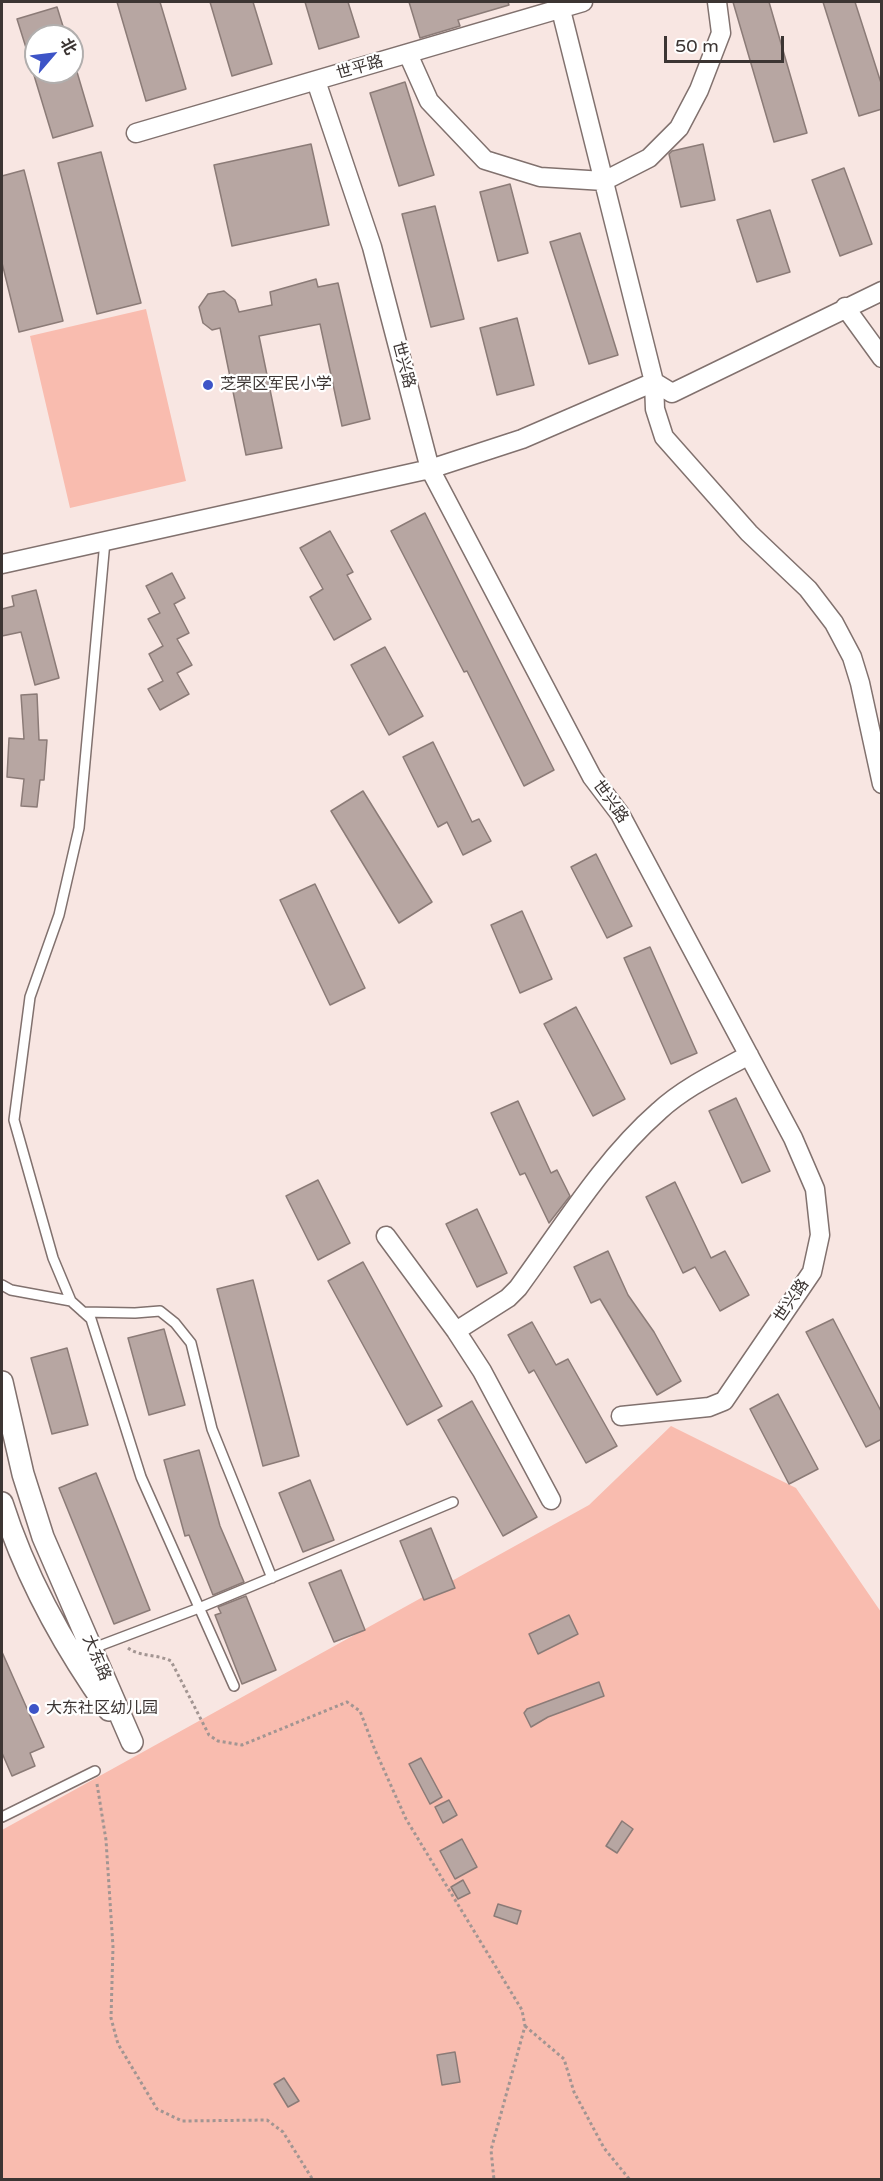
<!DOCTYPE html>
<meta charset="utf-8">
<style>
body{margin:0}
#map{position:relative;width:883px;height:2181px;overflow:hidden;background:#f8e6e2;font-family:"Varela Round","Noto Sans SC",sans-serif}
canvas{display:block}
.frame{position:absolute;inset:0;border:3px solid #3c3533;pointer-events:none}
.north{position:absolute;left:24px;top:24px;width:60px;height:60px;box-sizing:border-box;background:#fff;border:2px solid #b1aead;border-radius:50%;rotate:62deg;font-size:16px;font-weight:700;line-height:24px;text-align:center;color:#3c3533}
.north::after{content:'';display:block;margin:auto;width:21px;height:27px;background:#3d54c7;clip-path:polygon(50% 0,100% 100%,50% 72%,0 100%)}
.scale{position:absolute;left:664px;top:36px;width:120px;height:27px;box-sizing:border-box;border:3px solid #3c3533;border-top:0;padding-left:8px;font-size:18px;line-height:21px;white-space:nowrap;color:#3c3533;-webkit-text-stroke:4px #fff;paint-order:stroke}
</style>
<div id="map">
<canvas width="883" height="2181"></canvas>
<div class="frame"></div>
<div class="north">北</div>
<div class="scale">50 m</div>
</div>
<script>
const context = document.querySelector('canvas').getContext('2d');
context.lineJoin = 'round';
function fill(path, color) { context.fillStyle = color; context.fill(path, 'evenodd'); }
function trace(path, color, width, dash) { context.strokeStyle = color; context.lineWidth = width; context.lineCap = dash ? 'butt' : 'round'; context.setLineDash(dash || []); context.stroke(path); }
function write(font, color, halo, rows, align = 'center') {
  context.font = font + ' "Varela Round","Noto Sans SC",sans-serif'; context.lineWidth = 4.5; context.setLineDash([]); context.textBaseline = 'middle'; context.strokeStyle = halo; context.fillStyle = color; for (const [text, x, y, turn = 0] of rows) {
    context.save(); context.translate(x, y); context.rotate((+turn || 0) * Math.PI / 180); context.textAlign = isNaN(turn) ? turn : align; if (halo) context.strokeText(text, 0, 0); context.fillText(text, 0, 0); context.restore();
  }
}
fill(new Path2D(`
 M146 309 186 481 70 508 30 336Z
 M671 1426 796 1488 881 1612V2179H2V1830L589 1505Z`), '#f9bcaf');
const building = new Path2D(`
 M117 2H160L186 89 146 101Z
 M210 2H253L272 64 232 76Z
 M305 2H348L359 37 319 49Z
 M409 2H508L509 5 458 20 460 26 420 38Z
 M733 2H769L807 133 774 142Z
 M823 2H855L882 86V109L859 116Z
 M57 7 66 36H36V70H33L17 19Z
 M33 72H77L93 126 53 138Z
 M405 82 434 175 399 186 370 93Z
 M311 144 329 225 232 246 214 165Z
 M703 144 715 200 681 207 669 154 672 151Z
 M101 152 141 303 97 314 58 163Z
 M844 168 872 244 840 256 812 180Z
 M24 170 63 321 19 332 2 263V176Z
 M510 184 528 253 498 261 480 192Z
 M435 206 464 319 431 327 402 214Z
 M770 210 790 272 757 282 737 220Z
 M580 233 618 355 589 364 550 242Z
 M316 279 318 287 338 283 370 419 342 426 320 324 259 336 282 448 246 455 220 328 212 330 203 323 199 307 208 294 224 291 235 300 239 312 272 305 270 292Z
 M517 318 534 385 497 395 480 328Z
 M425 513 554 770 524 786 467 671 464 672 391 531Z
 M330 531 353 572 347 575 371 619 334 640 310 597 323 589 300 548Z
 M172 573 185 598 174 604 189 633 177 639 192 665 177 673 189 694 160 710 148 689 163 681 149 654 163 646 148 619 160 613 146 586Z
 M36 590 59 678 35 685 21 632 2 636V609L14 606 12 596Z
 M385 647 423 716 389 735 351 665Z
 M37 694 39 740H47L44 780H40L37 807 21 806 24 779 7 777 9 738 24 739 21 695Z
 M433 742 472 822 479 819 491 841 463 855 447 822 438 827 403 757Z
 M363 791 432 902 399 923 331 811Z
 M596 854 632 926 607 938 571 867Z
 M315 884 365 988 330 1005 280 900Z
 M522 911 552 979 520 993 491 925Z
 M650 947 697 1053 671 1064 624 958Z
 M576 1007 625 1099 593 1116 544 1024Z
 M736 1098 770 1171 742 1183 709 1111Z
 M518 1101 551 1173 557 1170 570 1196 549 1223 525 1173 520 1175 491 1113Z
 M318 1180 350 1243 318 1260 286 1196Z
 M675 1182 711 1258 725 1251 749 1295 720 1311 695 1267 683 1273 646 1197Z
 M477 1209 507 1273 477 1287 446 1224Z
 M608 1251 628 1295 654 1332 681 1381 657 1395 600 1299 591 1303 574 1267Z
 M363 1262 442 1406 407 1425 328 1281Z
 M253 1280 299 1456 263 1466 217 1289Z
 M833 1319 882 1413V1439L866 1447 806 1332Z
 M532 1322 556 1365 568 1359 617 1446 586 1463 534 1370 529 1373 508 1335Z
 M164 1329 185 1405 149 1415 128 1338Z
 M67 1348 88 1425 52 1434 31 1358Z
 M778 1394 818 1469 789 1484 750 1409Z
 M472 1401 537 1517 503 1536 438 1420Z
 M199 1450 220 1526 244 1582 213 1595 189 1535 185 1536 164 1460Z
 M96 1473 150 1610 114 1624 59 1488Z
 M310 1480 334 1540 303 1552 279 1493Z
 M431 1528 455 1588 424 1600 400 1541Z
 M341 1570 365 1630 334 1642 309 1583Z
 M246 1596 276 1670 242 1684 215 1615 221 1613 218 1607Z
 M569 1615 578 1634 538 1654 529 1634Z
 M2 1652 44 1747 30 1753 35 1766 12 1776 2 1753Z
 M599 1682 604 1696 548 1717 531 1727 524 1713 527 1709Z
 M421 1758 442 1797 430 1804 409 1764Z
 M449 1800 457 1815 443 1823 435 1807Z
 M622 1821 633 1829 617 1853 606 1846Z
 M462 1839 477 1867 455 1879 440 1851Z
 M463 1880 470 1893 458 1899 451 1887Z
 M498 1904 521 1911 517 1924 494 1916Z
 M455 2052 460 2082 442 2085 437 2055Z
 M284 2078 299 2101 288 2107 274 2084Z`);
fill(building, '#b7a6a2');
trace(building, '#8b7b77', 1.5);
const service = new Path2D(`
 M105 541 79 828 59 915 30 997 14 1120 53 1258 71 1301 91 1319 141 1477 234 1686
 M2 1285 11 1290 71 1301
 M83 1312 135 1313 160 1311 175 1323 191 1343 212 1429 272 1578
 M91 1649 199 1608 453 1502
 M2 1817 95 1771`);
const minor = new Path2D(`
 M559 2 654 382 655 409 664 437 749 533 808 589 834 623 852 657 860 683 882 784
 M408 54 429 101 485 160 540 177 604 181 649 158 679 128 699 90 721 33 717 2
 M316 81 372 247 430 469 592 777 620 814 793 1138 815 1189 820 1235 812 1272 724 1401 709 1407 621 1416
 M136 133 583 2
 M845 307 882 358
 M2 564 430 469 522 439 654 382 672 393 882 291
 M386 1236 456 1331 482 1371 551 1500
 M456 1331 508 1298 518 1288C562 1228 603 1160 659 1111 685 1087 718 1072 749 1055`);
const tertiary = new Path2D(`
 M2 1382 23 1474 43 1537 132 1742
 M2 1503C25 1575 65 1648 109 1710`);
trace(service, '#81716e', 12);
trace(minor, '#81716e', 21);
trace(tertiary, '#81716e', 24);
trace(new Path2D(`
 M128 1648C140 1657 157 1654 171 1661L209 1735 218 1741 242 1745 347 1702 360 1711 375 1750 406 1819 522 2010 525 2026 491 2150 494 2180
 M97 1784 106 1840 113 1947 111 2018 118 2044 157 2109 182 2121 267 2120 283 2132 313 2180
 M525 2026 564 2059 574 2092 604 2148 630 2180`), '#a29592', 3, [3, 3]);
trace(service, '#fff', 9);
trace(minor, '#fff', 18);
trace(tertiary, '#fff', 21);
for (const [x, y, r, color] of [
 [208,385,6,"#3d54c7"],
 [34,1709,6,"#3d54c7"]
]) { const dot = new Path2D(); dot.arc(x, y, r, 0, 2 * Math.PI); context.fillStyle = color; context.fill(dot); trace(dot, '#fff', 2); }
write('16px', '#3c3533', '#fff', [
 ["世平路",360,68,-16],
 ["世兴路",403,365,75],
 ["世兴路",610,802,54],
 ["世兴路",792,1301,-56],
 ["大东路",96,1658,67]
]);
write('16px', '#3c3533', '#fff', [
 ["芝罘区军民小学",220,385],
 ["大东社区幼儿园",46,1709]
], 'left');
</script>
